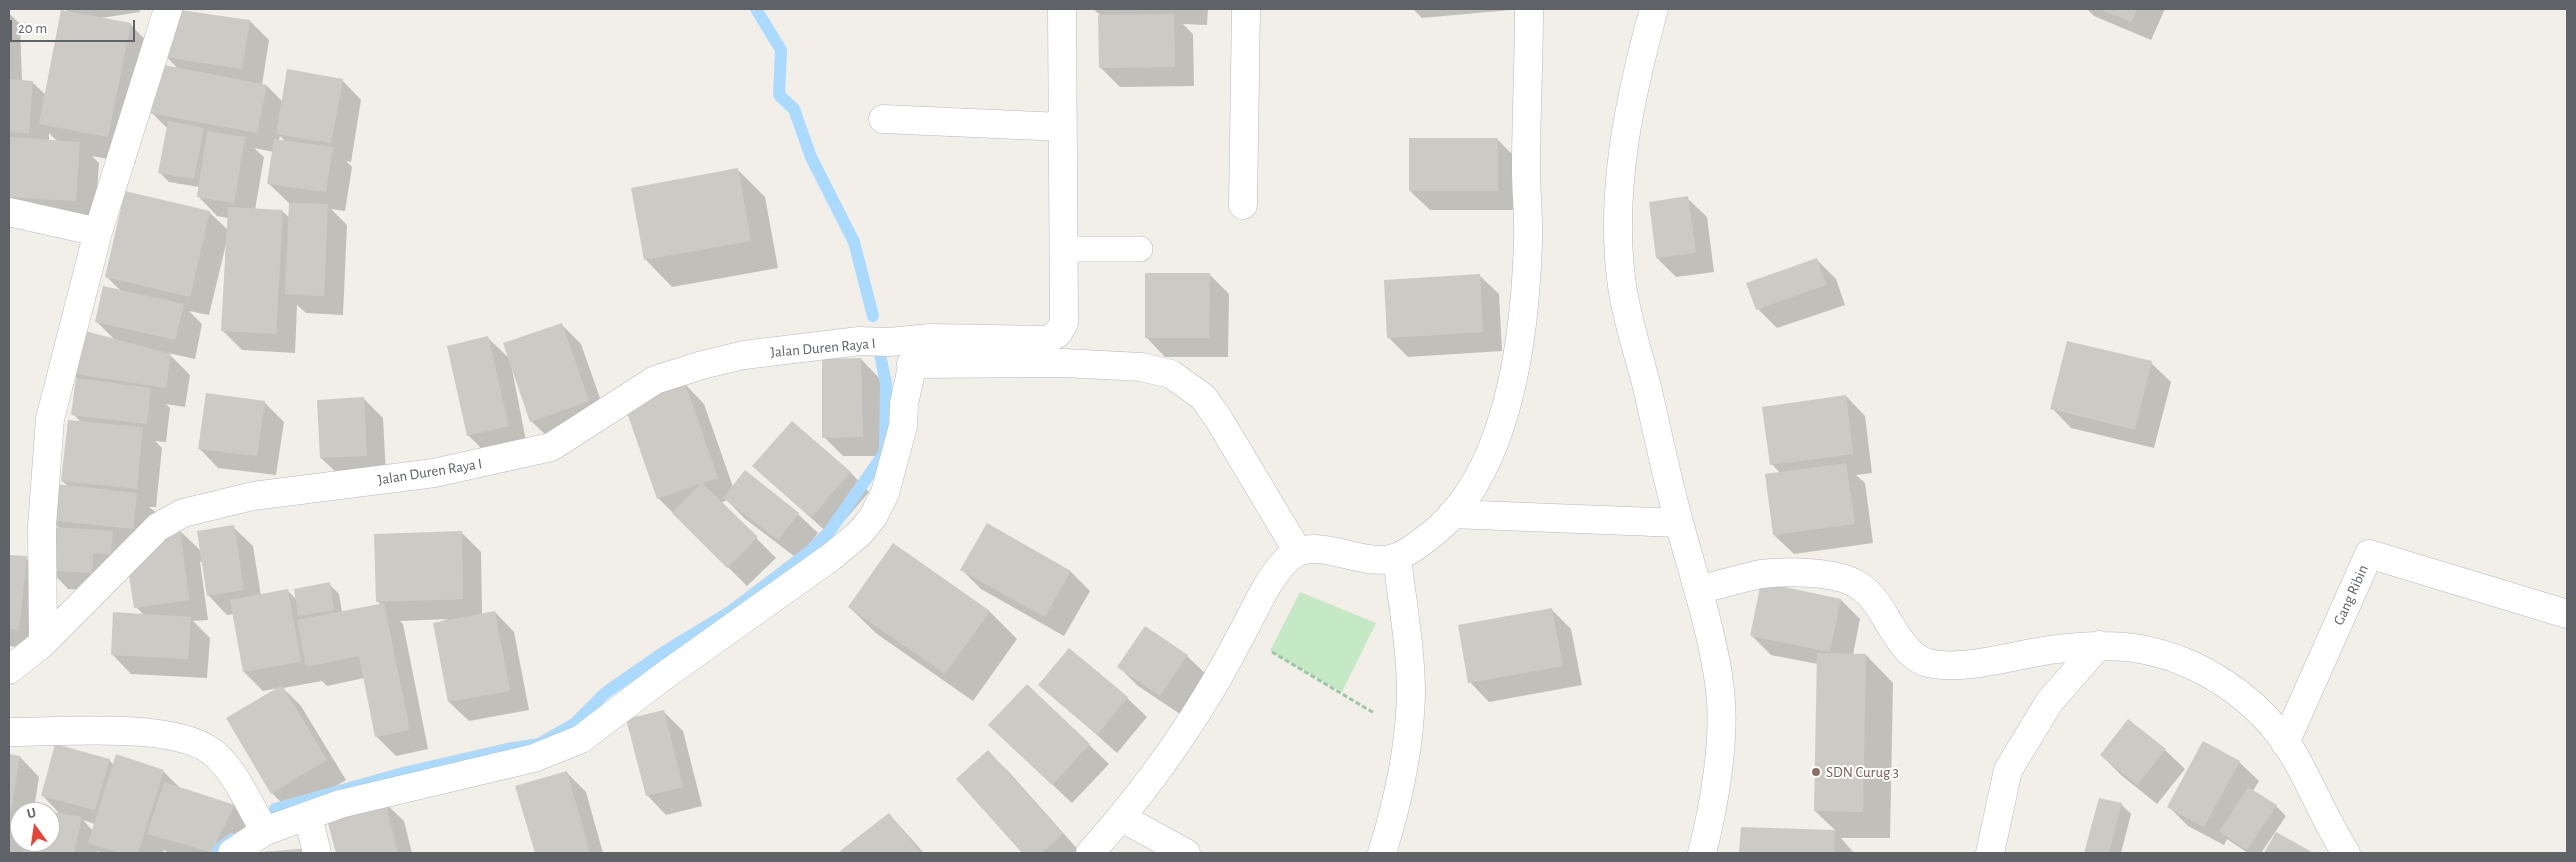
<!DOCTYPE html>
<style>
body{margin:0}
#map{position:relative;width:2576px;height:862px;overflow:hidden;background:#f1efe8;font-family:"Alegreya Sans",sans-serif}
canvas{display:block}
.frame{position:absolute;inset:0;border:10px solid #5f6368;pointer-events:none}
.north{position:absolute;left:10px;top:802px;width:50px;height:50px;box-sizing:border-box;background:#fff;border:1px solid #bfc1c3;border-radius:50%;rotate:346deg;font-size:14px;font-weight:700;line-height:20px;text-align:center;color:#5f6368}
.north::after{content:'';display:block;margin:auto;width:18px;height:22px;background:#ea4335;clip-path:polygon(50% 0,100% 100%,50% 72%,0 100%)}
.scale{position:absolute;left:10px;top:20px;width:125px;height:22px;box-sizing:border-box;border:2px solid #5f6368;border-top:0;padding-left:6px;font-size:15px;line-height:18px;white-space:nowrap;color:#5f6368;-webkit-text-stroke:4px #fff;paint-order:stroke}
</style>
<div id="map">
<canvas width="2576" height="862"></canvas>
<div class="frame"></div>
<div class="north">U</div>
<div class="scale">20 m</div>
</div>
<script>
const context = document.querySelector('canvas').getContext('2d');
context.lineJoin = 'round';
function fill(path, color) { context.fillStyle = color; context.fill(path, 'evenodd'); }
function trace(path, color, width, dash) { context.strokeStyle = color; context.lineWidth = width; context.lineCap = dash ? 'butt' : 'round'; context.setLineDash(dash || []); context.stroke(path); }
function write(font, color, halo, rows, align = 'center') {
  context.font = font + ' "Alegreya Sans",sans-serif'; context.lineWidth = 4; context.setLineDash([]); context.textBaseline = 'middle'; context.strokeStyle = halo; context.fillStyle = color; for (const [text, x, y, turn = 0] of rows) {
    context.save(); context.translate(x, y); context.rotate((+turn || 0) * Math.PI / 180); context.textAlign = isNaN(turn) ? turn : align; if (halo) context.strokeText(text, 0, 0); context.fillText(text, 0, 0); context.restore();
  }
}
fill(new Path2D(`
 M1300 592 1376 623 1342 692 1270 651Z`), '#c5e8c5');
fill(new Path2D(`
 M65 9H139L140 12 101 18 130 24 157 52 135 164 92 156 99 163 95 220 9 217V13L20 24 22 81 32 82 46 95 69 13ZM49 133 58 142 49 141Z
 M173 9 250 21 269 40 262 85 267 86 283 102 342 80 361 100 351 162 346 161 352 167 345 211 331 209 347 225 343 315 306 313 297 305 295 353 242 350 222 330 226 244 209 315 189 311 202 324 195 359 168 353 190 375 185 407 166 404 170 408 166 442 155 441 162 448 156 507H149L179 530 201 551 233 527 253 546 261 596 288 591 297 600 329 584 339 594 342 612 381 605 378 601 461 532 481 552 482 614 495 612 514 632 529 710 469 721 449 702 434 624 448 619 400 621 403 624 428 749 396 756 376 736 364 678 327 686 322 681 283 688 301 706 346 780 291 812 272 793 278 688 263 691 244 672 234 614 227 615 208 595 203 562H200L208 620 193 621 210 638 207 678 131 674 112 654 144 615 136 607 130 573 111 592 68 589 49 569 60 529 51 519 68 486 62 481 81 422 73 414 77 378 72 373 115 340 97 322 121 291 107 277 209 212 228 230 229 218 217 216 198 196 199 187 169 182 159 172 168 129 151 112 179 70 166 56ZM280 136 285 141 279 140ZM254 148 274 152 269 184 290 204V218L282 211 255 210 264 157Z
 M1093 9H1208L1207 25 1183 24 1193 34 1194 86 1120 87 1101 68 1100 15Z
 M1413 9H1510V10L1422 18Z
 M2087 9H2165L2151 40 2094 16Z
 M1497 139 1517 159V210H1430L1410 191Z
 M738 170 765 197 778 268 672 287 645 259Z
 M1687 198 1707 217 1714 272 1676 277 1657 258Z
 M1817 260 1836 279 1845 305 1777 328 1758 309Z
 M1209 274 1229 294 1228 357H1165L1146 337Z
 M1479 275 1499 294 1502 351 1408 357 1389 338 1386 281Z
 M561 324 581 344 608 421 551 440 531 421Z
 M488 338 510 359 527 446 488 455 468 435Z
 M861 359 880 379 882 456H843L824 437Z
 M2151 363 2171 382 2154 448 2071 428 2052 408Z
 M685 384 704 404 733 487 798 514 818 533 798 559 744 518 727 500 721 503 776 558 747 586 658 498Z
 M1846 396 1865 416 1872 473 1856 475 1865 483 1873 543 1794 554 1774 535 1780 473 1772 464Z
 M363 398 383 418 386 475 341 477 321 458Z
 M264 402 284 422 276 475 218 468 199 448Z
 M754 466 850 472 869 492 831 536Z
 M893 545 990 612 1017 639 973 701 877 634 849 607Z
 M9 556 26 558 45 577 38 649 9 646Z
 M962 570 1071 572 1090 591 1064 636 981 589Z
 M1841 600 1860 619 1853 655H1866L1893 683 1890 838H1841L1854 853H1741L1742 828 1836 831 1815 811 1818 664 1771 655 1751 635Z
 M1552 610 1571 629 1582 685 1489 702 1470 682Z
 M1069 649 1127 698 1147 717 1117 753 1040 684Z
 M1187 656 1207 675 1180 714 1138 686 1119 667Z
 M1027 685 1109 764 1072 803 1009 744Z
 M663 711 683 731 702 806 666 815 647 795Z
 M2165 750 2185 769 2157 804 2121 775 2101 755Z
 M988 752 1008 771 1081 853H1024L958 779Z
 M9 756 20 757 39 777 34 809 48 812H20V842H50V812L61 815 42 795 109 760 114 765 163 771 181 789 235 806 254 826 240 853H169L164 850 163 853H100L98 851 97 853H9ZM83 820 95 824 93 831Z
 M2239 762 2259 781 2253 791 2276 806 2286 816 2261 853H2248L2227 839 2224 845 2188 826 2169 807Z
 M567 773 586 792 603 853H536L517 787Z
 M2100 799 2121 804 2131 814 2121 853H2085Z
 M384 802 404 821 412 853H337L328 817Z
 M889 814 924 853H843L841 851Z`), '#0003');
trace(new Path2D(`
 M756 9 781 50 779 95 794 109 811 157 854 242 873 316
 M275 809 403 773 507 749 539 744 574 724 605 693 667 650 731 611 810 551 829 532 885 452 886 384 877 339
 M214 853 232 839`), '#aadaff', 12);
fill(new Path2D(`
 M172 9 250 20 242 69 165 57Z
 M2100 9H2137L2131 22Z
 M61 10 131 23 108 137 39 124Z
 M1174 14 1175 67 1099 68 1098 15Z
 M159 64 267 85 257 133 149 113Z
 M287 69 343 79 331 143 276 134Z
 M9 79 33 81 29 133 9 132Z
 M168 121 204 128 194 179 158 173Z
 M207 131 245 137 234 203 197 197Z
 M9 137 80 142 76 201 9 197Z
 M1409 138H1498V191H1409Z
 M274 139 333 147 326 192 267 184Z
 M738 168 751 241 644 260 631 188Z
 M125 191 210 211 190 297 105 277Z
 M1688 196 1696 253 1656 258 1649 202Z
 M289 203 328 204 324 296 285 294Z
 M228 207 283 210 276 334 221 331Z
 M1817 258 1826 285 1756 310 1746 283Z
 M1145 273H1210L1209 338H1145Z
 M1480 274 1483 332 1387 338 1384 280Z
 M103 286 184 304 175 340 95 322Z
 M562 323 589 401 530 422 503 343Z
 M78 329 171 354 166 388 70 373Z
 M488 336 509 426 467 436 447 346Z
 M2067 341 2152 361 2135 430 2050 409Z
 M861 358 863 437 822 438V359Z
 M76 378 151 388 147 424 71 415Z
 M685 383 718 478 702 483 758 537 727 568 672 513 702 483 657 499 624 404Z
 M206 393 265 401 257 456 198 449Z
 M1846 395 1853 454 1770 465 1762 407Z
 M364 397 367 456 320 458 317 400Z
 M68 420 143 427 137 489 61 481Z
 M792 421 851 472 811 518 752 466Z
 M1846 463 1855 524 1773 535 1765 474Z
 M745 470 799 513 778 540 723 498Z
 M54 484 137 493 133 529 49 520Z
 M987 523 1071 571 1045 617 960 570Z
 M234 525 244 590 207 596 197 531Z
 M50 527 113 531 111 555 93 553 92 573 48 570Z
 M180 528 189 600 134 608 128 569 159 532Z
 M462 531 463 599 376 602 374 534Z
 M893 543 990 611 945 674 848 607Z
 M9 555 27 556 19 630 9 629Z
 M330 582 334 610 298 616 294 589Z
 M1761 582 1841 599 1830 652 1750 636Z
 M288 589 301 662 243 672 230 600Z
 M384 603 410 730 375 737 359 656 306 667 297 620Z
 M1552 608 1563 666 1468 683 1458 625Z
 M495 611 510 691 448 702 433 623Z
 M113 612 191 617 188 659 111 655Z
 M1145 626 1188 655 1160 696 1117 667Z
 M1069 648 1128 697 1097 735 1038 685Z
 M1817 653 1866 654 1863 812 1814 811Z
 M1027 684 1090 744 1052 785 988 725Z
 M282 685 327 760 271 794 226 718Z
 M664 710 683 787 646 796 626 719Z
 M2128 719 2166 749 2137 785 2100 755Z
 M2203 741 2240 761 2204 827 2167 807Z
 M55 744 110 759 95 810 41 796Z
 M988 750 1063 834 1042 853H1022L956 779Z
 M9 754 20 756 11 811H9Z
 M116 754 164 770 138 853H120L88 843Z
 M567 771 590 853H535L515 786Z
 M164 782 235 805 211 852 147 834Z
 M2248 787 2277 805 2247 850 2219 832Z
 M2099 798 2122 803 2109 853H2084Z
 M385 801 398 853H336L326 816Z
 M32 808 82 817 74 853H23L25 842H50V812H31Z
 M889 813 921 853H841L840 851Z
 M1741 827 1835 830 1834 853H1739Z
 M2276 832 2312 852 2311 853H2264Z
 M309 848V853H263V852Z`), '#cccac5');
const lane = new Path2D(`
 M1064 249H1140`);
const street = new Path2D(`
 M1654 9C1630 96 1610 188 1621 278 1625 313 1637 349 1646 383 1657 429 1666 476 1679 522 1694 578 1713 632 1720 690 1726 738 1714 807 1702 853
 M883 119 1062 127
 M1243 205 1246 9
 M9 212 98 232
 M911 364 1064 363 1141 367 1171 374 1203 397 1218 418 1298 552
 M1452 514 1679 523
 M1700 589C1720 585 1741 578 1761 574 1786 571 1837 571 1858 585 1871 593 1879 606 1886 618 1897 635 1907 657 1928 663 1965 672 2020 653 2057 649 2085 646 2112 644 2140 649 2201 660 2259 699 2292 752 2312 785 2325 821 2346 853
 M43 643 42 526 50 419 98 232 168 9
 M9 670 43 643 158 527 183 513 253 496 434 473 551 447 655 380 702 365 744 355 859 341 889 342 931 338 1047 340 1058 333 1064 323 1062 9
 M9 732C59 733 182 719 218 757 238 777 250 807 265 831
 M2285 743 2369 554 2567 614
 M308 816 317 853
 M1122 818 1186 853
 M232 853 265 831 340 804 534 758 581 739 661 678 831 557 860 533 873 517 885 493 903 426 904 404 918 339
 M1090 853C1134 804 1173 752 1207 696 1223 670 1237 643 1251 616 1261 597 1272 573 1289 558 1316 533 1363 570 1397 557 1410 552 1426 539 1437 530 1510 466 1525 335 1528 243 1529 218 1526 193 1526 169 1526 115 1529 62 1529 9
 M1382 853C1398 802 1410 747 1411 693 1411 648 1402 602 1397 557
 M1990 853 2008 770 2050 701 2099 645`);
trace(lane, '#b5b8bc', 26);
trace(street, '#b5b8bc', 29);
trace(new Path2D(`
 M1272 652 1374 713`), '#9cc7a9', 3, [5, 2.5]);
trace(lane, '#fff', 25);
trace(street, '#fff', 28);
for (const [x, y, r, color] of [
 [1816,772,5,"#8d6e63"]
]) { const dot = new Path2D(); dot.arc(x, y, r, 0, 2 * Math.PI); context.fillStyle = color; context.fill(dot); trace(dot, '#fff', 2); }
write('15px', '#5f6368', '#fff', [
 ["Jalan Duren Raya I",823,348,-5],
 ["Jalan Duren Raya I",430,472,-9],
 ["Gang Ribin",2351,595,-66]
]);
write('15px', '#785e54', '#fff', [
 ["SDN Curug 3",1826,772]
], 'left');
</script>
